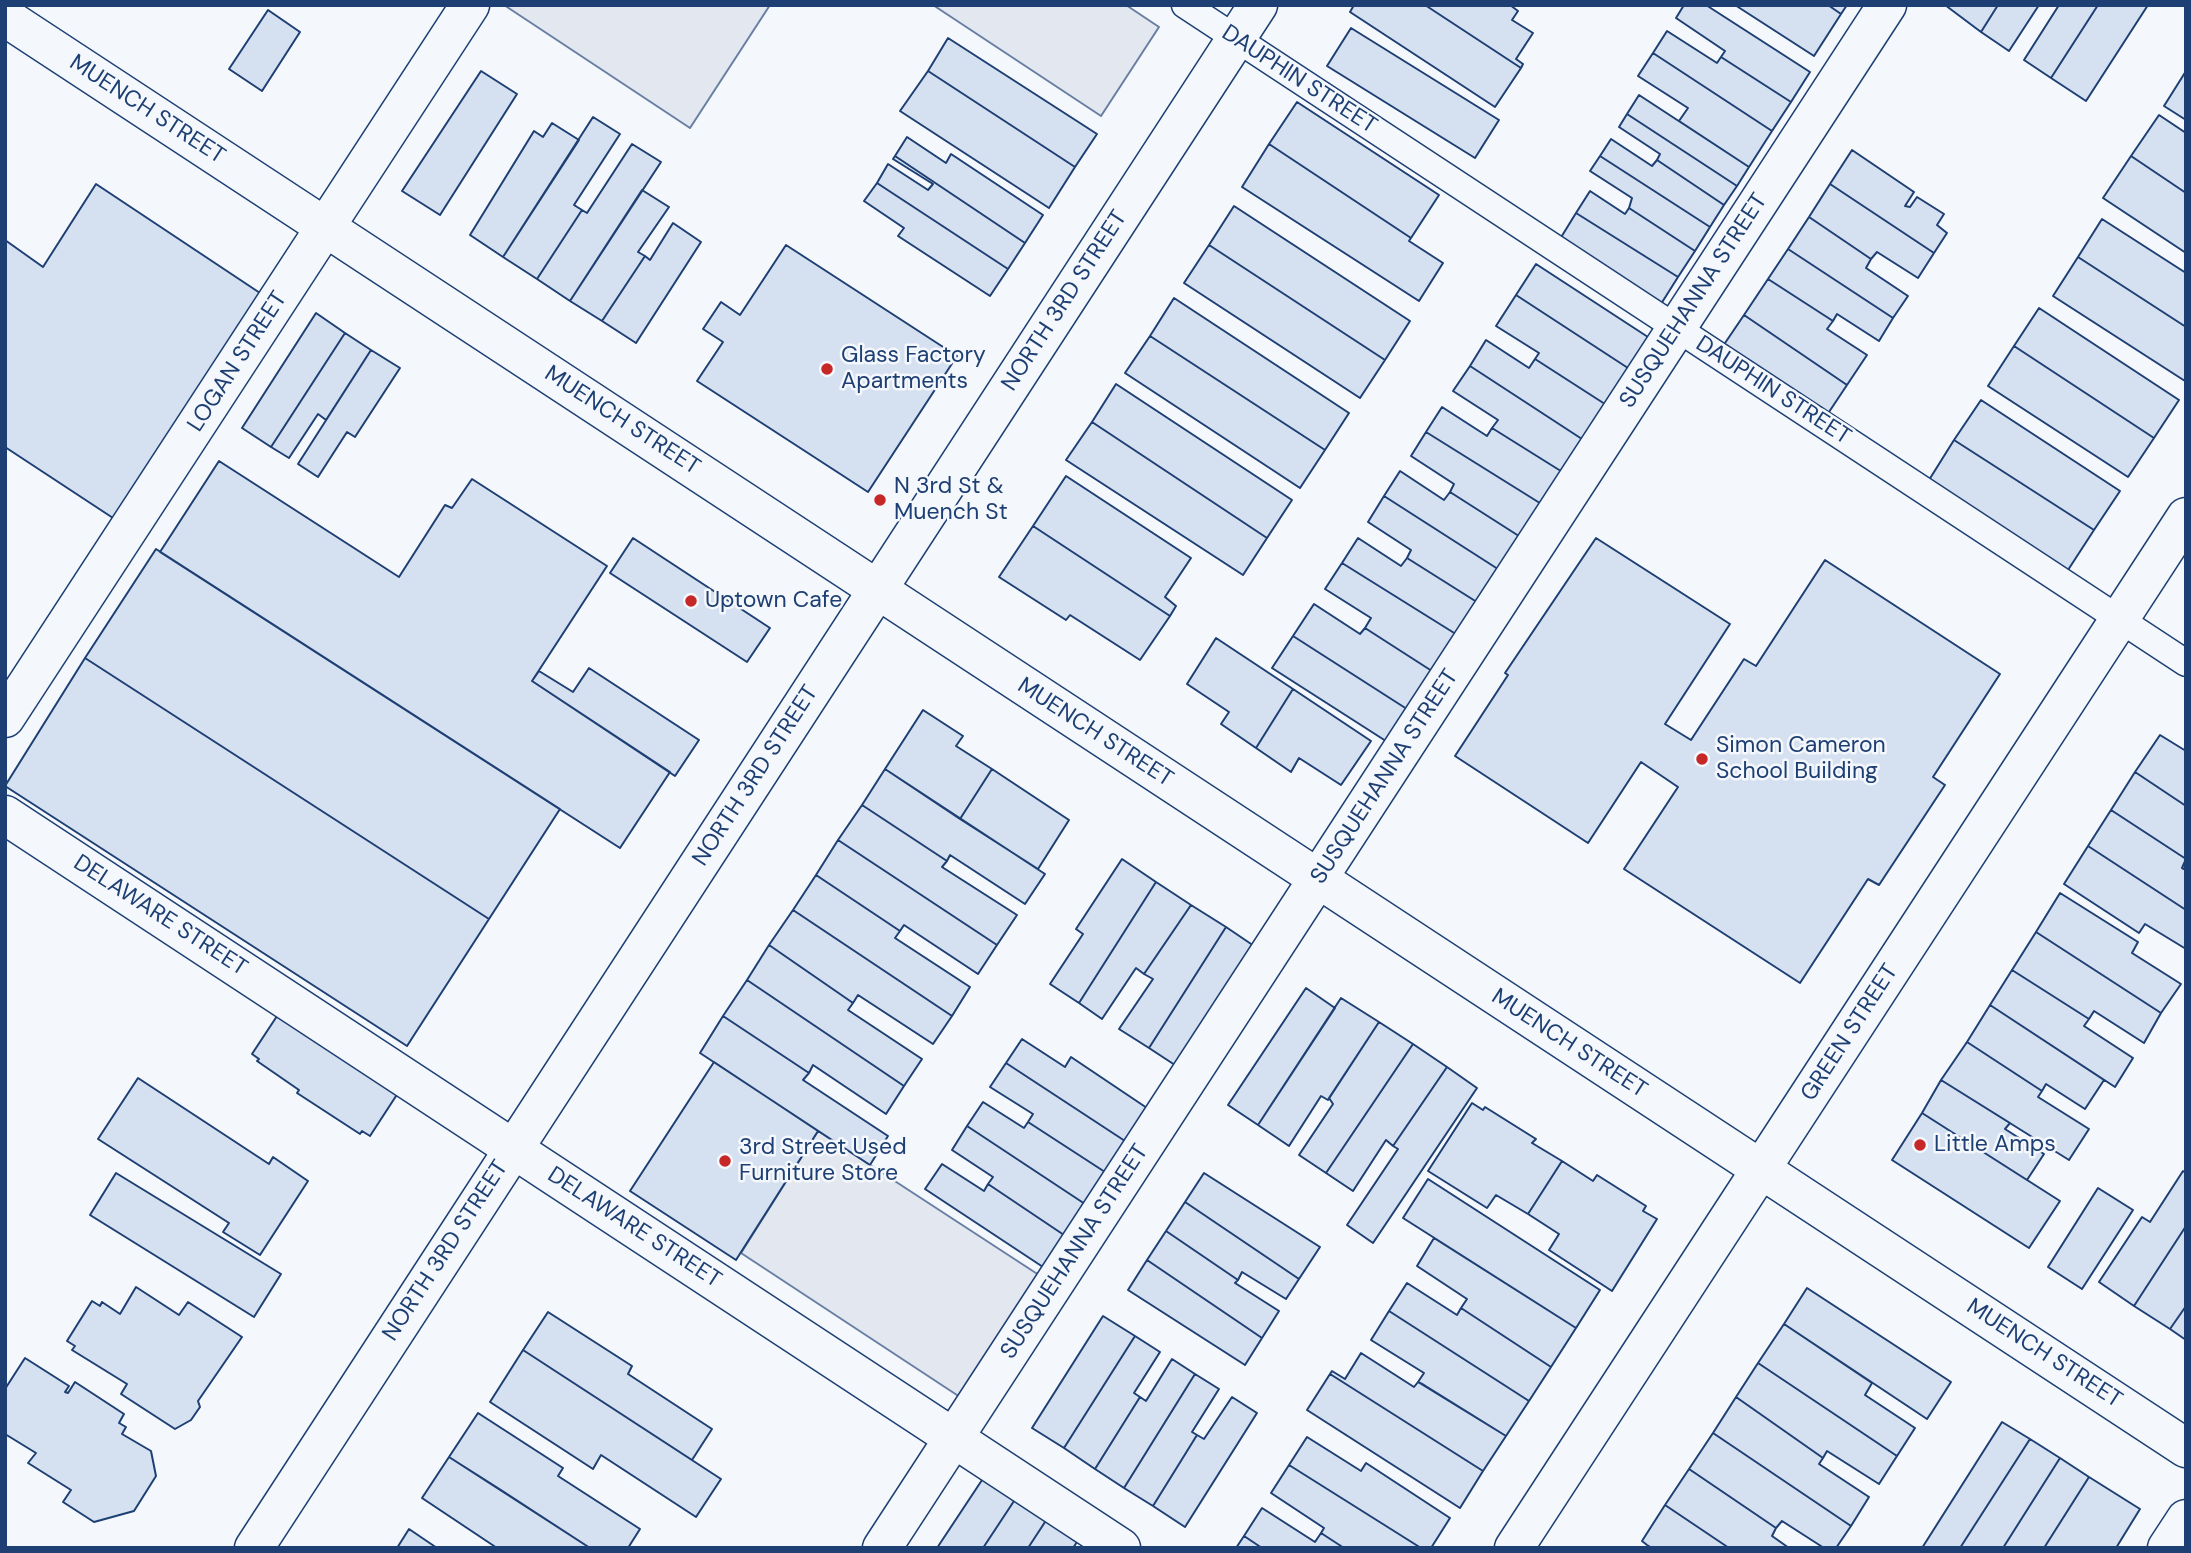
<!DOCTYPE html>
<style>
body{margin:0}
#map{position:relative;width:2191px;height:1553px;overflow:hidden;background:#f4f7fb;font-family:"DM Sans",sans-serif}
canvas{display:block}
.frame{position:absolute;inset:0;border:7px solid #1d3f73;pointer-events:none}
</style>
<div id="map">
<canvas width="2191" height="1553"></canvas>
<div class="frame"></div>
</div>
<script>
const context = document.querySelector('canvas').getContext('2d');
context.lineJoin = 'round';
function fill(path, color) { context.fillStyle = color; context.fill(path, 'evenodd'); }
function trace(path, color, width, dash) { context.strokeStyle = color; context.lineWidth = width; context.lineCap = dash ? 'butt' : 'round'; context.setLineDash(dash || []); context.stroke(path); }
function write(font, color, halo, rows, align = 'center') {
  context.font = font + ' "DM Sans",sans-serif'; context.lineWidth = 5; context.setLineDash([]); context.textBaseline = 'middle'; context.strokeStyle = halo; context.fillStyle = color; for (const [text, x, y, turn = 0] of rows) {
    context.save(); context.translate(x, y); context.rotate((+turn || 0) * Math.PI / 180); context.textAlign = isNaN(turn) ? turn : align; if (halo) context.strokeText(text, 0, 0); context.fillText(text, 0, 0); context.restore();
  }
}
const parking = new Path2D(`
 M504 5H770L690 128Z
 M933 5H1126L1159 27 1101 116Z
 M818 1131 1042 1277 963 1399 741 1253Z`);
fill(parking, '#e3e8f0');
trace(parking, '#687fa3', 2);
const building = new Path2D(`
 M1354 5H1425L1521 68 1495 107 1350 12Z
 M1425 5H1510L1518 11 1512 20 1533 33 1516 59 1523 64 1521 68Z
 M1684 5H1706L1810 72 1791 102 1721 57 1725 51 1676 18Z
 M1735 5H1828L1841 14 1814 56Z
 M1828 5H1847L1841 14Z
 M1945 5H1998L1981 32Z
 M1998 5H2039L2009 51 1981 32Z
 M2098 5H2148L2086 101 2051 78Z
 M2098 5 2051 78 2024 60 2059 5Z
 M268 10 300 32 262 91 229 69Z
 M1351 28 1499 120 1475 158 1327 66Z
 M1667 31 1717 63 1721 57 1791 102 1772 131 1653 53Z
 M948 38 1097 134 1075 167 928 71Z
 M1653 53 1772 131 1749 167 1679 121 1688 108 1638 76Z
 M481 71 517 94 440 215 402 191Z
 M928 71 1075 167 1049 208 900 111Z
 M2186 71V120L2164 106Z
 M1639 95 1749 167 1737 186 1627 114Z
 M1297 102 1439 195 1411 238 1269 144Z
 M1627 114 1737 186 1724 205 1657 160 1660 154 1619 127Z
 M2159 115 2186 133V193L2131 156Z
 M593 117 620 134 574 205 582 210 537 279 503 257Z
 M552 123 579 140 503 257 470 235 534 131 543 137Z
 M907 137 946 163 951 154 1043 215 1025 243 895 156Z
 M1611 139 1652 166 1657 160 1724 205 1710 227 1600 156Z
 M632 144 661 162 570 301 537 279 582 210 587 213Z
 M1269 144 1411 238 1409 241 1443 263 1419 301 1242 187Z
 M1852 150 1914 192 1905 206 1910 207 1917 197 1944 214 1937 225 1947 233 1934 253 1830 184Z
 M895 156 1025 243 1008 269 877 183 888 164 928 190 933 184 893 159Z
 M1600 156 1710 227 1695 251 1629 208 1632 198 1590 171Z
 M2131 156 2186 193V253L2103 198Z
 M877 183 1008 269 990 296 898 236 904 228 864 201Z
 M96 184 260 293 113 518 5 447V240L43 267Z
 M1830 184 1934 253 1918 278 1877 252 1871 259 1809 217Z
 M642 190 669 207 638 252 645 256 602 321 570 301Z
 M1590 191 1625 214 1629 208 1695 251 1678 277 1576 213Z
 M1234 206 1410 321 1385 360 1209 245Z
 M1576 213 1678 277 1661 304 1560 239Z
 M1809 217 1871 259 1866 268 1908 296 1893 318 1788 249Z
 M2102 219 2186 273V327L2078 257Z
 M673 223 701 242 636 343 602 321 645 256 650 260Z
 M786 245 957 356 868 492 697 381 723 342 703 329 721 302 740 315Z
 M1209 245 1385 360 1360 398 1184 283Z
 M1788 249 1893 318 1879 341 1837 314 1833 321 1768 279Z
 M2078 257 2186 327 2185 381 2053 296Z
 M1536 264 1651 339 1631 370 1516 295Z
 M1768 279 1833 321 1827 329 1867 355 1847 385 1744 315Z
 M1516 295 1631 370 1608 406 1535 359 1539 353 1496 326Z
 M1174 298 1349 413 1325 450 1150 336Z
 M2039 308 2179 400 2154 438 2014 346Z
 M316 313 345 333 271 447 242 428Z
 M1744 315 1847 385 1827 415 1723 346Z
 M345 333 371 350 326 420 318 414 289 458 271 447Z
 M1150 336 1325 450 1300 488 1125 373Z
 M1486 340 1529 368 1535 359 1608 406 1585 441 1470 366Z
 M2014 346 2154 438 2128 477 1988 386Z
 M371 350 400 368 355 437 347 432 318 477 298 464Z
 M1470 366 1585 441 1564 473 1492 428 1498 420 1453 391Z
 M1116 384 1292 500 1267 538 1092 422Z
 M1981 400 2120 491 2094 530 1954 440Z
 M1442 407 1487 436 1492 428 1564 473 1543 505 1426 432Z
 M1092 422 1267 538 1243 575 1066 460Z
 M1426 432 1543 505 1522 538 1450 492 1454 484 1411 456Z
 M1954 440 2094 530 2068 570 1929 480Z
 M219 461 399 577 445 505 452 508 472 479 607 566 532 681 670 772 620 848 160 552Z
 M1400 471 1444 500 1450 492 1522 538 1501 571 1384 496Z
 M1066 476 1191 558 1165 597 1176 606 1170 616 1033 526Z
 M1384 496 1501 571 1480 604 1407 558 1411 550 1368 522Z
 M1033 526 1170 616 1140 660 1070 615 1066 620 999 577Z
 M633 538 770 628 747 662 610 573Z
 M1358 538 1401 566 1407 558 1480 604 1459 636 1342 563Z
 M1596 538 1730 624 1665 724 1691 740 1744 659 1756 666 1825 560 2000 674 1933 777 1945 785 1879 885 1868 879 1800 983 1624 869 1678 787 1641 762 1588 843 1455 756 1508 675 1505 673Z
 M156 549 560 809 489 919 85 658Z
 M1342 563 1459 636 1435 673 1365 628 1371 618 1325 589Z
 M1314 604 1360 634 1365 628 1435 673 1410 711 1293 636Z
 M1293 636 1410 711 1389 743 1272 668Z
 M1216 638 1293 689 1256 748 1221 724 1229 712 1187 684Z
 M85 658 489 919 407 1046 5 786Z
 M589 668 699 740 675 776 532 681 539 671 573 692Z
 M1293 689 1371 741 1341 785 1299 758 1291 772 1256 748Z
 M923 710 963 736 956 746 992 769 960 819 885 769Z
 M2160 735 2186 751V806L2135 772Z
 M885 769 1045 874 1025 904 950 855 947 861 862 805Z
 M992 769 1069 820 1038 869 960 819Z
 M2135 772 2186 806V859L2111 810Z
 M862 805 947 861 942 867 1017 915 997 945 838 840Z
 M2111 810 2186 859 2182 868 2186 870V910L2088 846Z
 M838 840 997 945 978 974 904 925 900 931 816 875Z
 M2088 846 2186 910V949L2145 924 2139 933 2064 884Z
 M1122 859 1156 882 1079 1003 1050 984 1083 934 1076 929Z
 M816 875 900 931 895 938 970 987 952 1016 793 910Z
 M1156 882 1191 905 1144 974 1136 968 1102 1019 1079 1003Z
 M2060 893 2138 942 2132 953 2181 984 2161 1013 2036 932Z
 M1191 905 1226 927 1149 1048 1119 1029 1153 979 1144 974Z
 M793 910 952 1016 933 1044 858 995 853 1003 769 945Z
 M1226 927 1260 950 1181 1069 1149 1048Z
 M2036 932 2161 1013 2144 1043 2094 1011 2089 1019 2012 970Z
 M769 945 853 1003 848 1010 922 1059 904 1086 747 980Z
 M2012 970 2089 1019 2084 1026 2133 1058 2115 1087 1990 1005Z
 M747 980 904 1086 886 1114 813 1065 809 1073 723 1016Z
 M1306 988 1335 1008 1258 1125 1228 1105Z
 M1341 998 1379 1022 1328 1100 1321 1096 1289 1146 1258 1125Z
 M1990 1005 2104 1080 2085 1109 2046 1084 2042 1091 1967 1042Z
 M279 1013 398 1093 370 1136 362 1131 360 1134 297 1093 299 1090 257 1061 259 1059 252 1054Z
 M723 1016 809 1073 803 1080 888 1136 870 1165 700 1053Z
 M1379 1022 1413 1044 1326 1173 1299 1155 1333 1104 1329 1098Z
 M1022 1039 1065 1067 1071 1057 1147 1108 1125 1141 1006 1063Z
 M1967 1042 2042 1091 2038 1097 2089 1129 2069 1160 1941 1080Z
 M1413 1044 1447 1067 1393 1146 1386 1140 1353 1191 1326 1173Z
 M714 1062 818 1131 736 1260 630 1191Z
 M1006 1063 1125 1141 1105 1172 1028 1122 1033 1114 990 1087Z
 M1447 1067 1477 1088 1373 1243 1347 1225 1398 1149 1393 1146Z
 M138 1078 269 1164 273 1157 308 1181 260 1255 223 1232 229 1223 98 1139Z
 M1941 1080 2010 1123 2005 1129 2044 1154 2027 1180 1922 1113Z
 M983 1102 1024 1128 1028 1122 1105 1172 1085 1204 967 1126Z
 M1472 1103 1483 1110 1485 1107 1536 1139 1532 1143 1562 1161 1528 1214 1496 1195 1487 1208 1428 1171Z
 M1922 1113 2060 1201 2029 1248 1892 1160Z
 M967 1126 1085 1204 1064 1235 988 1184 993 1177 952 1150Z
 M1562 1161 1593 1181 1597 1175 1646 1206 1643 1211 1657 1219 1612 1291 1549 1250 1559 1234 1528 1214Z
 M942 1164 984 1191 988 1184 1064 1235 1043 1267 925 1189Z
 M2183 1171 2186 1173V1226L2134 1306 2099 1282 2142 1217 2150 1222Z
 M116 1173 281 1274 254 1317 90 1215Z
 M1204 1173 1320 1247 1299 1279 1185 1202Z
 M1428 1179 1600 1290 1576 1328 1403 1218Z
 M2098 1188 2133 1210 2082 1289 2048 1267Z
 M1185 1202 1299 1279 1286 1299 1242 1272 1238 1280 1166 1231Z
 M2186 1226V1306L2170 1329 2134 1306Z
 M1166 1231 1238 1280 1235 1283 1279 1311 1262 1338 1147 1260Z
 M1434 1238 1576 1328 1551 1367 1461 1308 1467 1299 1417 1266Z
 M1147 1260 1262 1338 1245 1365 1128 1290Z
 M1407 1283 1457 1315 1461 1308 1551 1367 1529 1401 1389 1311Z
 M136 1287 179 1315 188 1302 242 1337 198 1401 200 1407 191 1420 175 1429 121 1394 127 1384 72 1350 75 1346 67 1341 92 1301 100 1306 102 1302 120 1314Z
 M1807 1288 1951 1382 1927 1419 1784 1324Z
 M2186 1306V1340L2170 1329Z
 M1389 1311 1529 1401 1506 1436 1418 1382 1424 1373 1371 1340Z
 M548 1312 632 1366 628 1374 712 1429 692 1460 523 1350Z
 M1103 1316 1135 1336 1064 1448 1032 1428Z
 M1784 1324 1872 1383 1865 1395 1915 1428 1897 1456 1758 1363Z
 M1135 1336 1160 1352 1134 1393 1140 1397 1095 1469 1064 1448Z
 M523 1350 721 1479 696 1517 601 1455 593 1469 490 1402Z
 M1361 1353 1414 1387 1418 1382 1424 1385 1506 1436 1483 1471 1330 1374 1332 1371 1345 1379Z
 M25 1358 69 1386 65 1392 68 1393 75 1382 124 1414 119 1423 126 1427 122 1434 151 1451 156 1476 134 1511 94 1522 63 1502 71 1490 28 1463 36 1453 5 1434V1389Z
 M1172 1359 1195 1374 1124 1488 1095 1469 1140 1397 1146 1401Z
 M1758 1363 1897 1456 1879 1484 1827 1451 1823 1458 1736 1397Z
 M1195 1374 1219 1389 1192 1432 1197 1435 1153 1506 1124 1488Z
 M1330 1374 1483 1471 1460 1508 1307 1410Z
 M1232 1397 1257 1413 1185 1527 1153 1506 1197 1435 1204 1439Z
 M1736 1397 1823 1458 1819 1464 1869 1497 1851 1526 1713 1433Z
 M478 1413 563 1468 558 1476 640 1529 628 1548H590L449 1457Z
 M2002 1422 2030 1439 1960 1548H1922Z
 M1713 1433 1851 1526 1836 1548H1824L1782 1521 1776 1528 1692 1471 1689 1469Z
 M1307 1437 1361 1471 1366 1463 1450 1518 1431 1548H1421L1289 1465Z
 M2030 1439 2060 1458 2003 1548H1960Z
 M449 1457 501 1490 590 1548H497L422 1498Z
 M2060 1458 2089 1477 2044 1548H2003Z
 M1289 1465 1421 1548H1344L1321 1533 1324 1528 1271 1493Z
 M1689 1469 1776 1528 1772 1536 1789 1548H1729L1665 1505Z
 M984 1477 1016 1498 983 1548H937Z
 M2089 1477 2140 1509 2116 1548H2044Z
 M1016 1498 1047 1519 1028 1548H983Z
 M1665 1505 1729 1548H1652L1647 1545 1642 1541Z
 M1262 1508 1315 1542 1321 1533 1344 1548H1262L1244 1536Z
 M1047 1519 1079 1539 1073 1548H1028Z
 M409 1529 437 1548H397Z
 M1244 1536 1262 1548H1236Z`);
fill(building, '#d5e0f0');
trace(building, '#1d3f73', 2);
const lane = new Path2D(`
 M1185 5 2186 663`);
const street = new Path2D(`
 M5 17 2186 1448
 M5 718 470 5
 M5 815 1121 1548
 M882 1548 1887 5
 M1514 1548 2186 517
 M2167 1548 2186 1519`);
const secondary = new Path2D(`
 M254 1548 1258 5`);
trace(lane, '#1d3f73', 29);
trace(street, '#1d3f73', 41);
trace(secondary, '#1d3f73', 41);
trace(lane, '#f4f7fb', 26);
trace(street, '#f4f7fb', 38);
trace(secondary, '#f4f7fb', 38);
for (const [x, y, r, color] of [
 [827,369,7,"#c62828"],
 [880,500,7,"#c62828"],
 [691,601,7,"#c62828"],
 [1702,759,7,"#c62828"],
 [1920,1145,7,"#c62828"],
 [725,1161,7,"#c62828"]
]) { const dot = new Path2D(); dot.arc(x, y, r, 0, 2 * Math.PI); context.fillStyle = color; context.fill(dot); trace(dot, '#f4f7fb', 2.5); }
write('23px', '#1d3f73', '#f4f7fb', [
 ["DAUPHIN STREET",1299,80,33],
 ["MUENCH STREET",147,110,33],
 ["NORTH 3RD STREET",1065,301,-57],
 ["SUSQUEHANNA STREET",1694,301,-57],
 ["LOGAN STREET",238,362,-57],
 ["DAUPHIN STREET",1773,391,33],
 ["MUENCH STREET",622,421,33],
 ["MUENCH STREET",1095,733,33],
 ["NORTH 3RD STREET",756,776,-57],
 ["SUSQUEHANNA STREET",1385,777,-57],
 ["DELAWARE STREET",160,916,33],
 ["GREEN STREET",1850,1033,-57],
 ["MUENCH STREET",1569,1044,33],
 ["DELAWARE STREET",634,1228,33],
 ["NORTH 3RD STREET",446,1251,-57],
 ["SUSQUEHANNA STREET",1075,1252,-57],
 ["MUENCH STREET",2044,1354,33]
]);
write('23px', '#1d3f73', '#f4f7fb', [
 ["Glass Factory",841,356],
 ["Apartments",841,382],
 ["N 3rd St &",894,487],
 ["Muench St",894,513],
 ["Uptown Cafe",705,601],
 ["Simon Cameron",1716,746],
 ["School Building",1716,772],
 ["Little Amps",1934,1145],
 ["3rd Street Used",739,1148],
 ["Furniture Store",739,1174]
], 'left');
</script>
